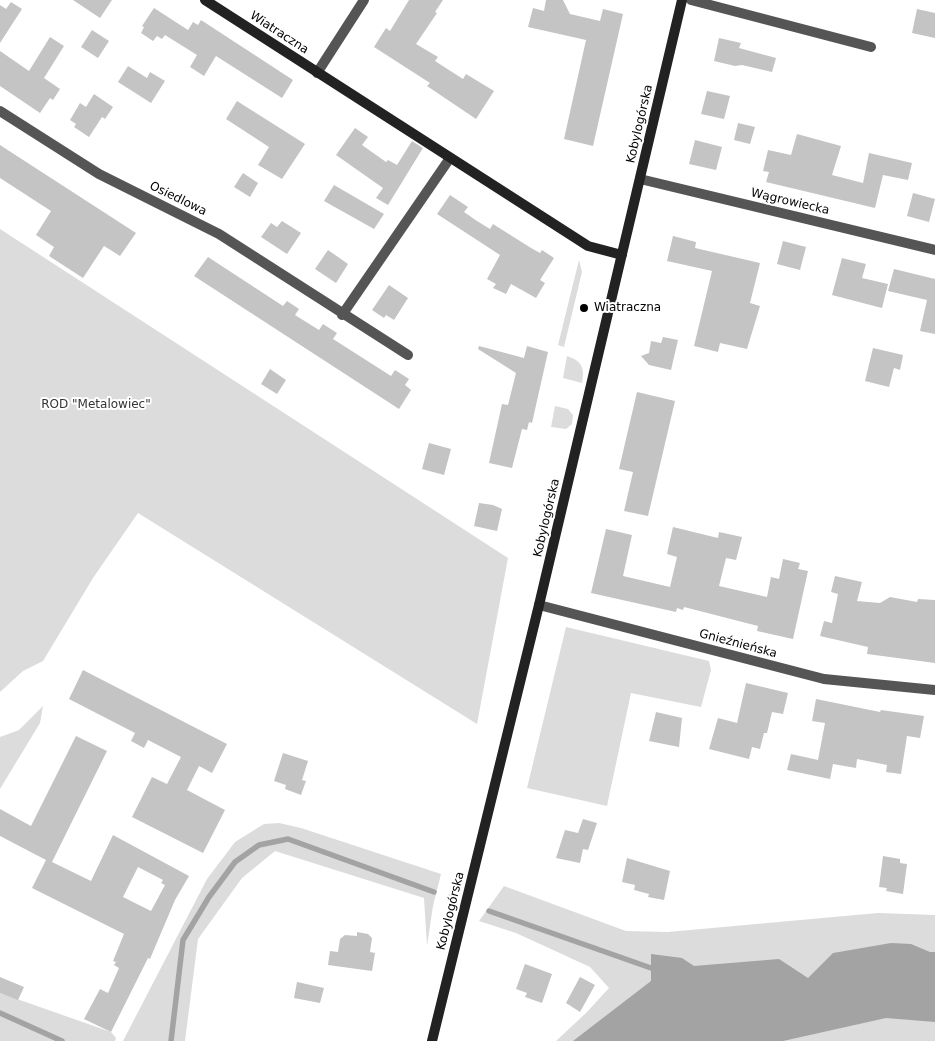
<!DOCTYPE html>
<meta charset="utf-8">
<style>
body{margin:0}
canvas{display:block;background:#fff}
</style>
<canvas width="935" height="1041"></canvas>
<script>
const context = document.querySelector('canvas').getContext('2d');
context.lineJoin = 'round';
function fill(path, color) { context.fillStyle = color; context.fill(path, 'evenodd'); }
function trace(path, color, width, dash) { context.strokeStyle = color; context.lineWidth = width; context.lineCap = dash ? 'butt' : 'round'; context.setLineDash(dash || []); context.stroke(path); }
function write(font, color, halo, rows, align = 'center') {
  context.font = font + ' "DejaVu Sans",sans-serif'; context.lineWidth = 4; context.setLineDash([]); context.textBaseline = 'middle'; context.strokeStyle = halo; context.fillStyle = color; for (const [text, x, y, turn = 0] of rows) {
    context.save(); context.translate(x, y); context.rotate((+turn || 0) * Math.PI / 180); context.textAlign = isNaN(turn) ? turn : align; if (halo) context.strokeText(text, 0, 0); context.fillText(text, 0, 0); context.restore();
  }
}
fill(new Path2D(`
 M0 229 508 558 477 724 138 513 93 578 43 661 23 671 0 692Z
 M579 260 582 272 564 347 558 345Z
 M567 356C582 361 585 368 582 383L563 378Z
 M555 406 568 409 573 415 572 424 566 429 551 427Z
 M566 627 709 661 711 670 701 707 631 693 607 806 527 788Z
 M43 706 40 723 0 789V737L19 730Z
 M279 823 301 828 441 874 433 906 427 946 424 898 275 851 242 878 198 939 185 1041H123L207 879 235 842 264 824Z
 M504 886 626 931 668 932 878 913 935 915V1041H556L586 1013 609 988 590 967 516 933 479 921Z
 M0 993 111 1032 116 1038 115 1041H0Z`), '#dcdcdc');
fill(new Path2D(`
 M891 943 911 944 930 952H935V1022L886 1018 783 1041H573L651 981V954L682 958 694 966 779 959 808 978 833 953Z`), '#a3a3a3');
trace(new Path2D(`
 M450 897 453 898
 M489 911 651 968
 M0 1013 62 1041
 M171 1041 183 940 209 897 235 862 259 845 288 839 434 892`), '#a3a3a3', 5.5);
fill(new Path2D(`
 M73 0H112L100 18Z
 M409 0H443L435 12 437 13 416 44 438 57 435 61 463 79 466 74 494 91 476 119 427 86 430 83 374 47 386 28 390 31Z
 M546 0H563L570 14 600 21 603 9 623 14 593 146 564 139 586 40 528 27 533 8 544 11Z
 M11 2 22 9 0 43V5L6 9Z
 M154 8 188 30 193 22 198 25 201 20 293 80 282 98 216 56 204 76 190 67 197 55 165 35 162 39 157 36 153 41 141 33 144 27 142 26Z
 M917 9 935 13V38L912 33Z
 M92 30 109 41 98 58 81 47Z
 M50 37 64 46 44 78 60 89 53 100 50 98 40 113 0 86V51L29 71Z
 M719 38 741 43 739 48 776 58 772 72 742 65 735 66 714 61Z
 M128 66 147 78 150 72 165 81 151 103 118 82Z
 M707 91 730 96 724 119 701 114Z
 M94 94 113 107 105 119 102 117 89 137 74 127 76 124 70 120 80 103 86 107Z
 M237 101 305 144 282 179 258 165 269 147 226 119Z
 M738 123 755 127 750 144 734 140Z
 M355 128 368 137 362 145 386 162 388 160 397 165 412 141 423 148 388 205 376 198 383 188 336 155Z
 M797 134 841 146 832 175 863 183 869 153 912 163 908 180 883 175 875 208 766 182 769 172 763 171 768 150 791 155Z
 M695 140 722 147 716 170 689 164Z
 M0 145 136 233 120 256 104 246 83 278 49 256 54 247 36 235 51 211 0 178Z
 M243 173 258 183 250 197 234 187Z
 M334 185 384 214 374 229 324 201Z
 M913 193 935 199 929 222 907 216Z
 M450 195 468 207 464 212 477 221 490 229 493 224 531 248 540 253 542 250 554 258 540 280 545 283 536 298 511 284 506 294 493 288 496 284 487 279 500 255 437 214Z
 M282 221 301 233 287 254 261 237 271 223 277 227Z
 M673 236 696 242 695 248 760 263 750 303 760 306 747 349 720 343 718 352 694 346 712 271 667 261Z
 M783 241 806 247 800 270 777 264Z
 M328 250 348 264 336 283 315 269Z
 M208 257 283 306 287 301 299 309 295 315 319 330 323 324 337 333 333 339 391 376 395 370 409 379 405 385 411 390 399 409 194 276Z
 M842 258 866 264 862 278 888 284 882 308 832 295Z
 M894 269 935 279V334L920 331 927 300 888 291Z
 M389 285 408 298 394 320 386 315 384 318 372 310Z
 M663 337 678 340 671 370 649 365 641 356 649 353 651 341 661 343Z
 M479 346 524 358 527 346 548 352 532 423 529 422 527 430 522 429 512 468 489 463 502 404 508 405 516 373 478 349Z
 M873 348 903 355 900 370 894 368 889 387 865 381Z
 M270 369 286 380 277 394 261 384Z
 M637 392 675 401 648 516 624 511 633 472 619 469Z
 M429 443 451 449 444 475 422 469Z
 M479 503 493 505 502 509 497 531 474 526Z
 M673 527 718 538 719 532 742 537 736 560 726 558 719 586 767 597 771 577 779 579 783 559 800 563 798 569 808 571 793 639 757 631 758 626 684 607 683 610 677 608 676 612 591 593 606 529 632 535 623 576 670 587 677 557 667 554Z
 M835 576 862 582 857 601 880 603 890 597 917 602 918 599 935 600V663L867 654 868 647 820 636 824 621 832 623 838 594 831 592Z
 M83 670 227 744 212 773 199 766 187 790 225 810 203 853 132 817 152 777 167 784 181 757 148 740 144 748 131 741 135 733 69 699Z
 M746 683 788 693 783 714 772 712 767 733H764L760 749 752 747 749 759 709 749 718 718 737 723Z
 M816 699 880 712 881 710 924 716 920 738 907 736 901 774 886 772 887 765 857 759 856 768 833 764 830 779 787 770 791 754 818 760 825 723 812 721Z
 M656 712 682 718 679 747 649 741Z
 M76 736 107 751 52 862 91 881 113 835 189 876 175 900 150 959 148 958 111 1032 84 1019 100 989 108 993 119 968 114 965 116 962 113 961 124 934 32 888 46 860 0 836V809L31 826ZM138 867 163 880 161 883 165 885 151 911 123 897Z
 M283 753 308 761 302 780 306 781 301 795 285 789 286 785 274 781Z
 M583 819 597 823 588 850 583 849 580 863 556 858 565 830 578 833Z
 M883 856 900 859V863L907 864 903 894 886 891 887 888 879 887Z
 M627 858 670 871 664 900 648 897 649 894 634 890 635 885 622 882Z
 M357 932 368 934 372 938 370 952 375 953 372 971 328 965 330 951 338 952 340 939 345 935 357 936Z
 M525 964 552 974 542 1003 525 997 527 993 516 989Z
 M0 977 24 987 18 1000 0 993Z
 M580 977 595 985 580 1012 566 1003Z
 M297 982 324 988 320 1003 294 998Z`), '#c4c4c4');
trace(new Path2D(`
 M691 0 871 47
 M317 73 364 0
 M0 111 99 174 219 234 408 355
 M640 179 935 250
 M342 315 450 158
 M539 605 824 679 935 690`), '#555', 10);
trace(new Path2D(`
 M205 0 588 246 622 255
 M432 1041 539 605 682 0`), '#222', 10);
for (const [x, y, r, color] of [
 [584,308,5,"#000"]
]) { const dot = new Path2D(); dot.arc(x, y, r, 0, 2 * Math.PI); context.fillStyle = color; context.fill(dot); trace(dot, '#fff', 2); }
write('12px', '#000', '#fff', [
 ["Wiatraczna",279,33,33],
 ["Kobylogórska",640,124,-77],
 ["Osiedlowa",178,199,26],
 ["Wągrowiecka",790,202,13],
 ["Kobylogórska",547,518,-77],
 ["Gnieźnieńska",738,644,15],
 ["Kobylogórska",451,911,-76]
]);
write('12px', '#000', '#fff', [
 ["Wiatraczna",594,308]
], 'left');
write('12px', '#333', '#fff', [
 ["ROD \"Metalowiec\"",96,405]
]);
</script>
